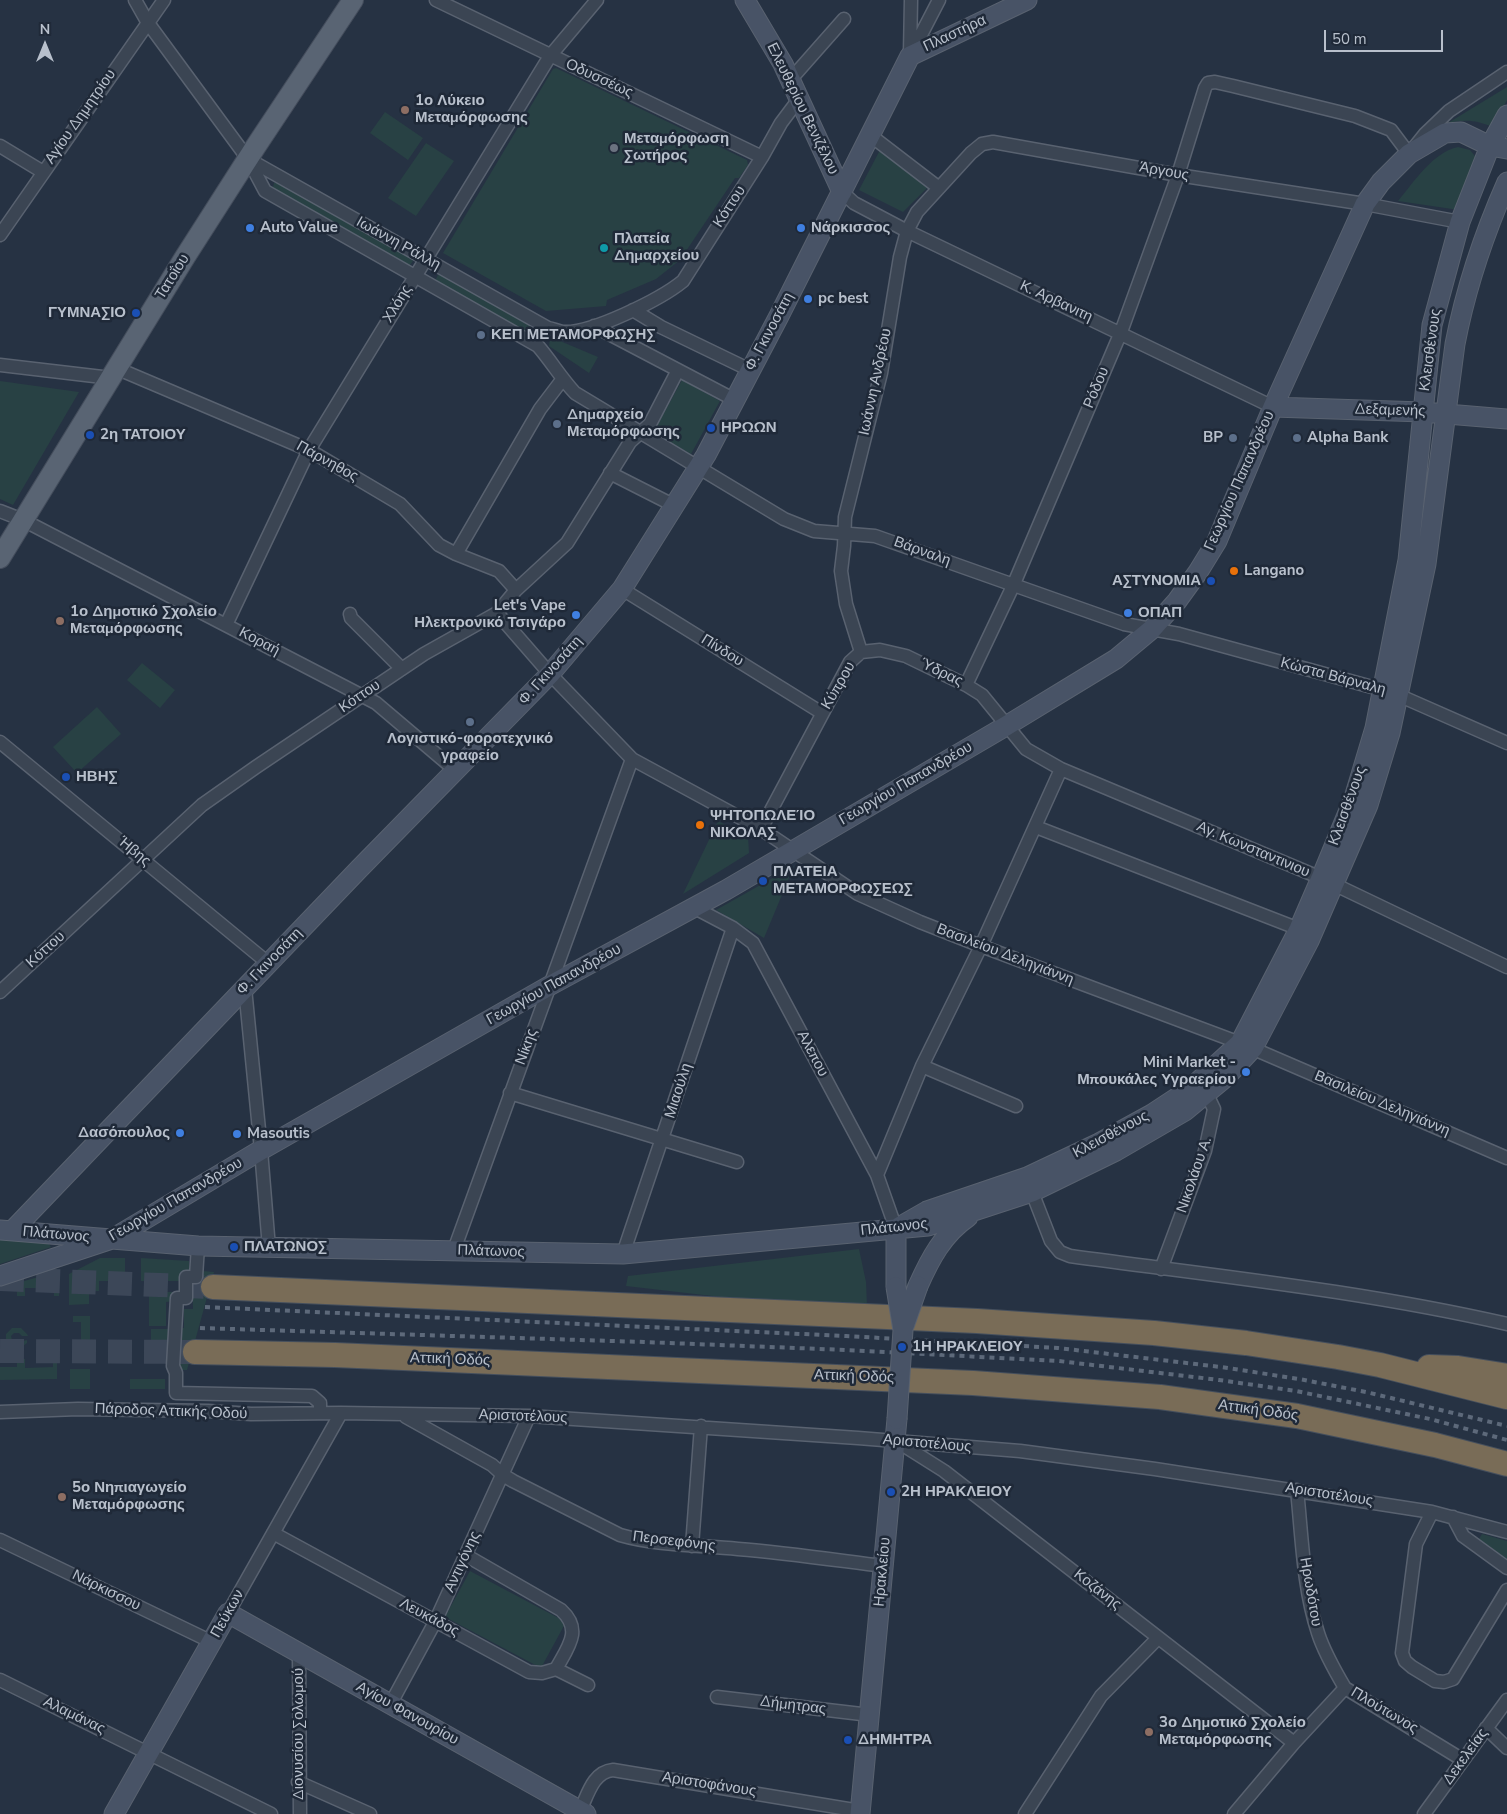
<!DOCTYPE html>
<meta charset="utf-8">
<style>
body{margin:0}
#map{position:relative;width:1507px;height:1814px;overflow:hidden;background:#263243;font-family:"Nunito Sans",sans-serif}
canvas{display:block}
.north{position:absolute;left:20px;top:20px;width:50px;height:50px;-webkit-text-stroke:4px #1f2938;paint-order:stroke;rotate:0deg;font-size:14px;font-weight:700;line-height:20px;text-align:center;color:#b8c0cc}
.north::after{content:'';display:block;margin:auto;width:18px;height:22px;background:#b8c0cc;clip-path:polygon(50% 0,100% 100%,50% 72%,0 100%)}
.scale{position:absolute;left:1324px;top:30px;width:119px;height:22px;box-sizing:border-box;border:2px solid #b8c0cc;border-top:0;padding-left:6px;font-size:15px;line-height:18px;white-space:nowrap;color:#b8c0cc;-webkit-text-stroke:4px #1f2938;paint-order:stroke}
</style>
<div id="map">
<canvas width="1507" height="1814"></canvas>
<div class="north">N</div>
<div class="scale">50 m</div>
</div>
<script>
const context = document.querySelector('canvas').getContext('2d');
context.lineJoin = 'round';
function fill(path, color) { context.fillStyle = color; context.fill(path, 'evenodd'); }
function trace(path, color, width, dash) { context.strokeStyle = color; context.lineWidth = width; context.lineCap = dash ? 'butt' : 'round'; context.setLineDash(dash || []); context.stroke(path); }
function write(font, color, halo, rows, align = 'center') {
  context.font = font + ' "Nunito Sans",sans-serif'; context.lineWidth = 5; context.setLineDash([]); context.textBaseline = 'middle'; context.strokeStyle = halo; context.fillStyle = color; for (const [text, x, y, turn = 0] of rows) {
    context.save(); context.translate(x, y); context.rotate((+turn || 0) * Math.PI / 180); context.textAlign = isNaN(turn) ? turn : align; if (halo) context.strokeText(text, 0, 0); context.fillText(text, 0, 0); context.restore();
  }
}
fill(new Path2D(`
 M556 68 747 160 748 165 739 178H735L680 260 656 279 607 300 606 306 546 311 443 253 553 69Z
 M1507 87V100L1493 127C1475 120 1467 119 1448 123Z
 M385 112 423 138 408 160 370 133Z
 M426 143 454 161 416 216 388 198Z
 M1458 147 1470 150 1479 161 1459 210 1398 201C1414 182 1433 152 1458 147Z
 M880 150 928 187 903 212 859 190Z
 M279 182 410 257 413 261 410 265H405L275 191 273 187 274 183Z
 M438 275H444L537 329 540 333 538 337H533L438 283 436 279Z
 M553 338 598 357 589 373 549 346 550 339Z
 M682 380 720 401 691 454 653 433Z
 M0 381 79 392 13 505 0 499Z
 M142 663 175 690 160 708 127 680Z
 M97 707 121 734 77 773 53 747Z
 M718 821 748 836 749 853 683 894Z
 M794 866 764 938 716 910Z
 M0 1238 49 1244 51 1247 0 1264Z
 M859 1249 866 1282 867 1307 721 1297 626 1286 628 1276Z
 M100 1258H125V1281H99V1291H89V1304L69 1305V1274Z
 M141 1258 189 1261V1281H141Z
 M59 1271V1296H54V1288H25V1296H17V1291H0V1288Z
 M203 1271 214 1272 187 1370H179L180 1328H184V1309H193L192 1282H202Z
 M149 1292H175V1301L166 1302V1326H149Z
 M73 1316H90V1358H73V1352L81 1351V1322H73Z
 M12 1328H21L27 1334 28 1336H22L19 1333H14L11 1336 12 1340 14 1343 27 1340V1343L21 1348H13L6 1342V1334Z
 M151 1329H170V1358H151Z
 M53 1358H57V1379L0 1380V1367H17V1359H25V1368L53 1367Z
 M70 1369H90V1389H70Z
 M130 1379H165V1389H130Z
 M1482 1534 1507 1541V1559L1479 1539Z
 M470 1571 566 1622 541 1668 445 1617Z`), '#284144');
trace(new Path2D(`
 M0 1279 213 1287
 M0 1351 195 1352`), '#3c4758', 24, [24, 12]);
const street = new Path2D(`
 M135 0 148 23 248 159 265 191 538 346C551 361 561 378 575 393L784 519 814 531 875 536 1124 624 1179 634 1383 690 1398 695 1507 743
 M436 0 762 157
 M910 54 911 0
 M910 56 939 0
 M791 79 844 19
 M870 135 939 188
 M0 146 43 172
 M248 159 548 328C553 329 558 331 563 332 591 334 661 299 683 281L762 157 781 123 799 99
 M842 192 854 203 907 231 1273 407
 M0 235 164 0
 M633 310 661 327 750 370
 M594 326 735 400
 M0 365 111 378
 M116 368 309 450 400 504 439 545 456 554 499 571 516 590
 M610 473 675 506
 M0 511 23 520 376 703 455 770
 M456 554 540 409 562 380
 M622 589 822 713
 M497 613 550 674 632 759 761 829 858 894 920 922 981 946 1240 1043 1507 1158
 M350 614 351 618 402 669
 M226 625 309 450 550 56 597 0
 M861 652 846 604 841 571 844 546 845 517 881 373 900 257 907 231 917 212 971 153 982 144 993 142 1178 175 1365 204 1460 222
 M861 652 880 650 906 656 966 685 982 695 1026 749 1061 769 1321 878 1507 967
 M966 685 1013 586 1121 332 1178 175 1205 88 1208 83 1215 82 1233 86 1355 116 1391 130 1409 154 1425 134 1449 111 1507 72
 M0 742 268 963
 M1036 827 1299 929
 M761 829 850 662 861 652
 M695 908 733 928 753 943 877 1175 896 1229
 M245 988 261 1150 269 1248
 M0 992 202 805 256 767 424 654 497 613 516 590 567 543 630 442 650 424 678 370
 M922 1066 1016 1106
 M510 1093 737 1162
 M877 1175 922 1066 981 946 1061 769
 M1032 1192 1051 1241 1060 1252 1070 1256C1216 1276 1363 1291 1507 1324
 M198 1246 196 1277H186V1298H177L173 1366 176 1373V1393L312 1396 320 1403V1413
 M454 1250 632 759
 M623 1254 733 928
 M1161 1269 1205 1151 1214 1109 1204 1088
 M0 1412 78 1409 208 1411 251 1414 341 1413 529 1416 858 1438 1020 1451 1155 1469 1432 1512 1507 1532
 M406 1417 492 1465 503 1475 513 1481 620 1535C658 1546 699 1545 738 1549 787 1553 835 1560 884 1566
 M898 1442 944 1471 1294 1743
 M1297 1490C1302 1537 1303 1587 1318 1633 1324 1652 1335 1671 1345 1688L1463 1760
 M1432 1512 1416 1544 1402 1653 1405 1661 1412 1667 1435 1681 1444 1682 1453 1679 1507 1590
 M1453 1517 1463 1536 1507 1568
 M273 1533 529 1672 542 1673 556 1669 588 1685
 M0 1540 212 1642
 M692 1546 701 1426
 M467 1556 561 1610C583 1630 568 1647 556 1669
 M228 1613 341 1413
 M299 1653 300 1814
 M0 1680 271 1814
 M717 1697 870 1715
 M390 1705 435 1622 529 1416
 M1486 1728 1507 1748
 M298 1782 370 1814
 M580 1811C588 1794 593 1772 613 1770L860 1811
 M1025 1814 1101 1696 1158 1638
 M1234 1814 1294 1743 1345 1688
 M1424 1814 1507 1700`);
const secondary = new Path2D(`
 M745 0 783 64 842 192
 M1273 407 1423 412 1507 419
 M899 1227 927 1211 1027 1177 1099 1143 1152 1114 1190 1089 1240 1043 1299 929 1321 878 1354 798 1375 728 1408 560 1432 325 1460 222 1490 146 1507 115
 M896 1229V1287
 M0 1230 198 1246 623 1254 928 1226 1032 1192 1116 1151 1185 1111 1225 1078 1253 1048 1309 941 1368 805 1390 733 1426 564 1455 344C1466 287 1484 234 1507 182
 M12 1231 359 869 550 674 622 589 706 455 779 316 910 56 1027 0
 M0 1276 112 1239 261 1150 549 986 726 890 1006 726 1116 659 1152 629 1177 601 1198 572 1217 541 1273 407 1365 204 1381 182 1409 154 1445 133 1461 132 1490 146 1507 149
 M918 1286C930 1259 943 1234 968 1217
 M114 1814 228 1613 586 1814
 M860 1814 897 1419`);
const primary = new Path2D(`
 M0 558 185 257 256 146 353 0`);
const highway = new Path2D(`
 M213 1287 977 1321 1154 1333 1246 1343 1338 1357 1380 1365 1507 1397
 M195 1352 335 1355 973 1383 1160 1397 1297 1416 1435 1445 1507 1464
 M1429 1367 1458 1368 1507 1376`);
trace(street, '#596270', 15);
trace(secondary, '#596270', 21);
trace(primary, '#444d5c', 22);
trace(highway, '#454f5d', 26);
trace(street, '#3b4553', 12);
trace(secondary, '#485366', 19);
trace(primary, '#596473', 20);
trace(highway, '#796c57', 24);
trace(new Path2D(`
 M205 1307 846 1336 1058 1348 1221 1367 1299 1379 1366 1392 1507 1426
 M200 1328 644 1342 846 1350 1059 1361 1219 1380 1296 1391 1430 1419 1507 1440`), '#5d697a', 4, [5, 5]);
const secondaryBridge = new Path2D(`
 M896 1287 903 1330 897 1419
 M904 1326 918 1286`);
trace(secondaryBridge, '#596270', 21, []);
trace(secondaryBridge, '#485366', 19);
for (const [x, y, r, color] of [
 [405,110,5,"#8d6e63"],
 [614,148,5,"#6b7280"],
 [250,228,5,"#3f7fe0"],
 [801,228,5,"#3f7fe0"],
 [604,248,5,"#0f9aa8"],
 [808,299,5,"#3f7fe0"],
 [136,313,5,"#1a4fb4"],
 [481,335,5,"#5c6f8a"],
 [557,424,5,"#5c6f8a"],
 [711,428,5,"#1a4fb4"],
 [90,435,5,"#1a4fb4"],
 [1233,438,5,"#5c6f8a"],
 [1297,438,5,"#5c6f8a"],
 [1234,571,5,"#e8710a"],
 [1211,581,5,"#1a4fb4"],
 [1128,613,5,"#3f7fe0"],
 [576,615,5,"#3f7fe0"],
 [60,621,5,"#8d6e63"],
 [470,722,5,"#5c6f8a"],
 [66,777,5,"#1a4fb4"],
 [700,825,5,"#e8710a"],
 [763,881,5,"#1a4fb4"],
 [1246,1072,5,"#3f7fe0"],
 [180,1133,5,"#3f7fe0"],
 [237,1134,5,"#3f7fe0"],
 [234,1247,5,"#1a4fb4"],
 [902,1347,5,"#1a4fb4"],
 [891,1492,5,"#1a4fb4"],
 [62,1497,5,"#8d6e63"],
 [1149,1732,5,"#8d6e63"],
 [848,1740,5,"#1a4fb4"]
]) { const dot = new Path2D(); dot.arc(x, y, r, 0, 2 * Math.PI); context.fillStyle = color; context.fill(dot); trace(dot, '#1f2938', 2); }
write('15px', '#b8c0cc', '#1f2938', [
 ["Πλαστήρα",955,34,-25],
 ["Οδυσσέως",599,79,25],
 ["Ελευθερίου Βενιζέλου",802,109,64],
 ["Αγίου Δημητρίου",81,117,-55],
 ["Άργους",1164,172,10],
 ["Κόττου",730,207,-57],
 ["Ιωάννη Ράλλη",398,244,29],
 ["Τατοΐου",173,277,-58],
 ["Κ. Αρβανιτη",1056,302,25],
 ["Χλόης",398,304,-59],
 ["Φ. Γκινοσάτη",770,332,-62],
 ["Κλεισθένους",1431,350,-82],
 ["Ιωάννη Ανδρέου",876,382,-78],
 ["Ρόδου",1097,388,-67],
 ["Δεξαμενής",1390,411,2],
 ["Πάρνηθος",327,462,29],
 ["Γεωργίου Παπανδρέου",1240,481,-66],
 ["Βάρναλη",922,552,20],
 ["Κοραή",259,642,28],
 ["Πίνδου",722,651,32],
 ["Φ. Γκινοσάτη",551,671,-48],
 ["Ύδρας",941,673,26],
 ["Κώστα Βάρναλη",1333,677,15],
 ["Κύπρου",839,686,-60],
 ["Κόττου",360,697,-34],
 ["Γεωργίου Παπανδρέου",906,784,-30],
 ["Κλεισθένους",1348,806,-70],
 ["Αγ. Κωνσταντινιου",1253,850,23],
 ["Ήβης",134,852,40],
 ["Κόττου",46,950,-42],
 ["Βασιλείου Δεληγιάννη",1005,955,21],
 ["Φ. Γκινοσάτη",270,962,-46],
 ["Γεωργίου Παπανδρέου",554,985,-29],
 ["Νίκης",527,1047,-70],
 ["Αλεπου",812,1054,62],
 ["Μιαούλη",679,1091,-72],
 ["Βασιλείου Δεληγιάννη",1382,1104,23],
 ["Κλεισθένους",1111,1135,-28],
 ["Νικολάου Α.",1195,1175,-71],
 ["Γεωργίου Παπανδρέου",176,1200,-30],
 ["Πλάτωνος",894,1228,-6],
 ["Πλάτωνος",56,1235,5],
 ["Πλάτωνος",491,1252,2],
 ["Αττική Οδός",450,1360,2],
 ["Αττική Οδός",854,1377,2],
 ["Αττική Οδός",1258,1411,8],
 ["Πάροδος Αττικής Οδού",171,1412,2],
 ["Αριστοτέλους",523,1417,2],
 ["Αριστοτέλους",927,1444,5],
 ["Αριστοτέλους",1329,1495,9],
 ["Περσεφόνης",674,1542,7],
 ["Αντιγόνης",463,1562,-65],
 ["Ηρακλείου",883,1572,-85],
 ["Κοζάνης",1097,1590,38],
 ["Νάρκισσου",106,1591,26],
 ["Ηρωδότου",1310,1592,80],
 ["Πεύκων",228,1614,-61],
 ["Λευκάδος",429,1618,28],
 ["Δήμητρας",793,1706,7],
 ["Πλούτωνος",1384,1711,31],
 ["Αγίου Φανουρίου",407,1714,29],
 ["Αλαμάνας",74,1716,26],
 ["Διονυσίου Σολωμού",299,1734,-90],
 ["Δεκελείας",1466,1757,-54],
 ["Αριστοφάνους",709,1785,9]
]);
write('bold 15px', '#b8c0cc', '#1f2938', [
 ["1ο Λύκειο",415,101],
 ["Μεταμόρφωσης",415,118],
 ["Μεταμόρφωση",624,139],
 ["Σωτήρος",624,156],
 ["Auto Value",260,228],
 ["Νάρκισσος",811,228],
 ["Πλατεία",614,239],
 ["Δημαρχείου",614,256],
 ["pc best",818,299],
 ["ΓΥΜΝΑΣΙΟ",126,313,"right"],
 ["ΚΕΠ ΜΕΤΑΜΟΡΦΩΣΗΣ",491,335],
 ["Δημαρχείο",567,415],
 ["Μεταμόρφωσης",567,432],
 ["ΗΡΩΩΝ",721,428],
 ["2η ΤΑΤΟΙΟΥ",100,435],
 ["BP",1223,438,"right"],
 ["Alpha Bank",1307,438],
 ["Langano",1244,571],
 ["ΑΣΤΥΝΟΜΙΑ",1201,581,"right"],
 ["Let's Vape",566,606,"right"],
 ["Ηλεκτρονικό Τσιγάρο",566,623,"right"],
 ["1ο Δημοτικό Σχολείο",70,612],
 ["Μεταμόρφωσης",70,629],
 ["ΟΠΑΠ",1138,613],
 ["Λογιστικό-φοροτεχνικό",470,739,"center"],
 ["γραφείο",470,756,"center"],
 ["ΗΒΗΣ",76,777],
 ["ΨΗΤΟΠΩΛΕΊΟ",710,816],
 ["ΝΙΚΟΛΑΣ",710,833],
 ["ΠΛΑΤΕΙΑ",773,872],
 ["ΜΕΤΑΜΟΡΦΩΣΕΩΣ",773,889],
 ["Mini Market -",1236,1063,"right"],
 ["Μπουκάλες Υγραερίου",1236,1080,"right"],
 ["Δασόπουλος",170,1133,"right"],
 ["Masoutis",247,1134],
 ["ΠΛΑΤΩΝΟΣ",244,1247],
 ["1Η ΗΡΑΚΛΕΙΟΥ",912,1347],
 ["5ο Νηπιαγωγείο",72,1488],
 ["Μεταμόρφωσης",72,1505],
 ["2Η ΗΡΑΚΛΕΙΟΥ",901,1492],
 ["3ο Δημοτικό Σχολείο",1159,1723],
 ["Μεταμόρφωσης",1159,1740],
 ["ΔΗΜΗΤΡΑ",858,1740]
], 'left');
</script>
